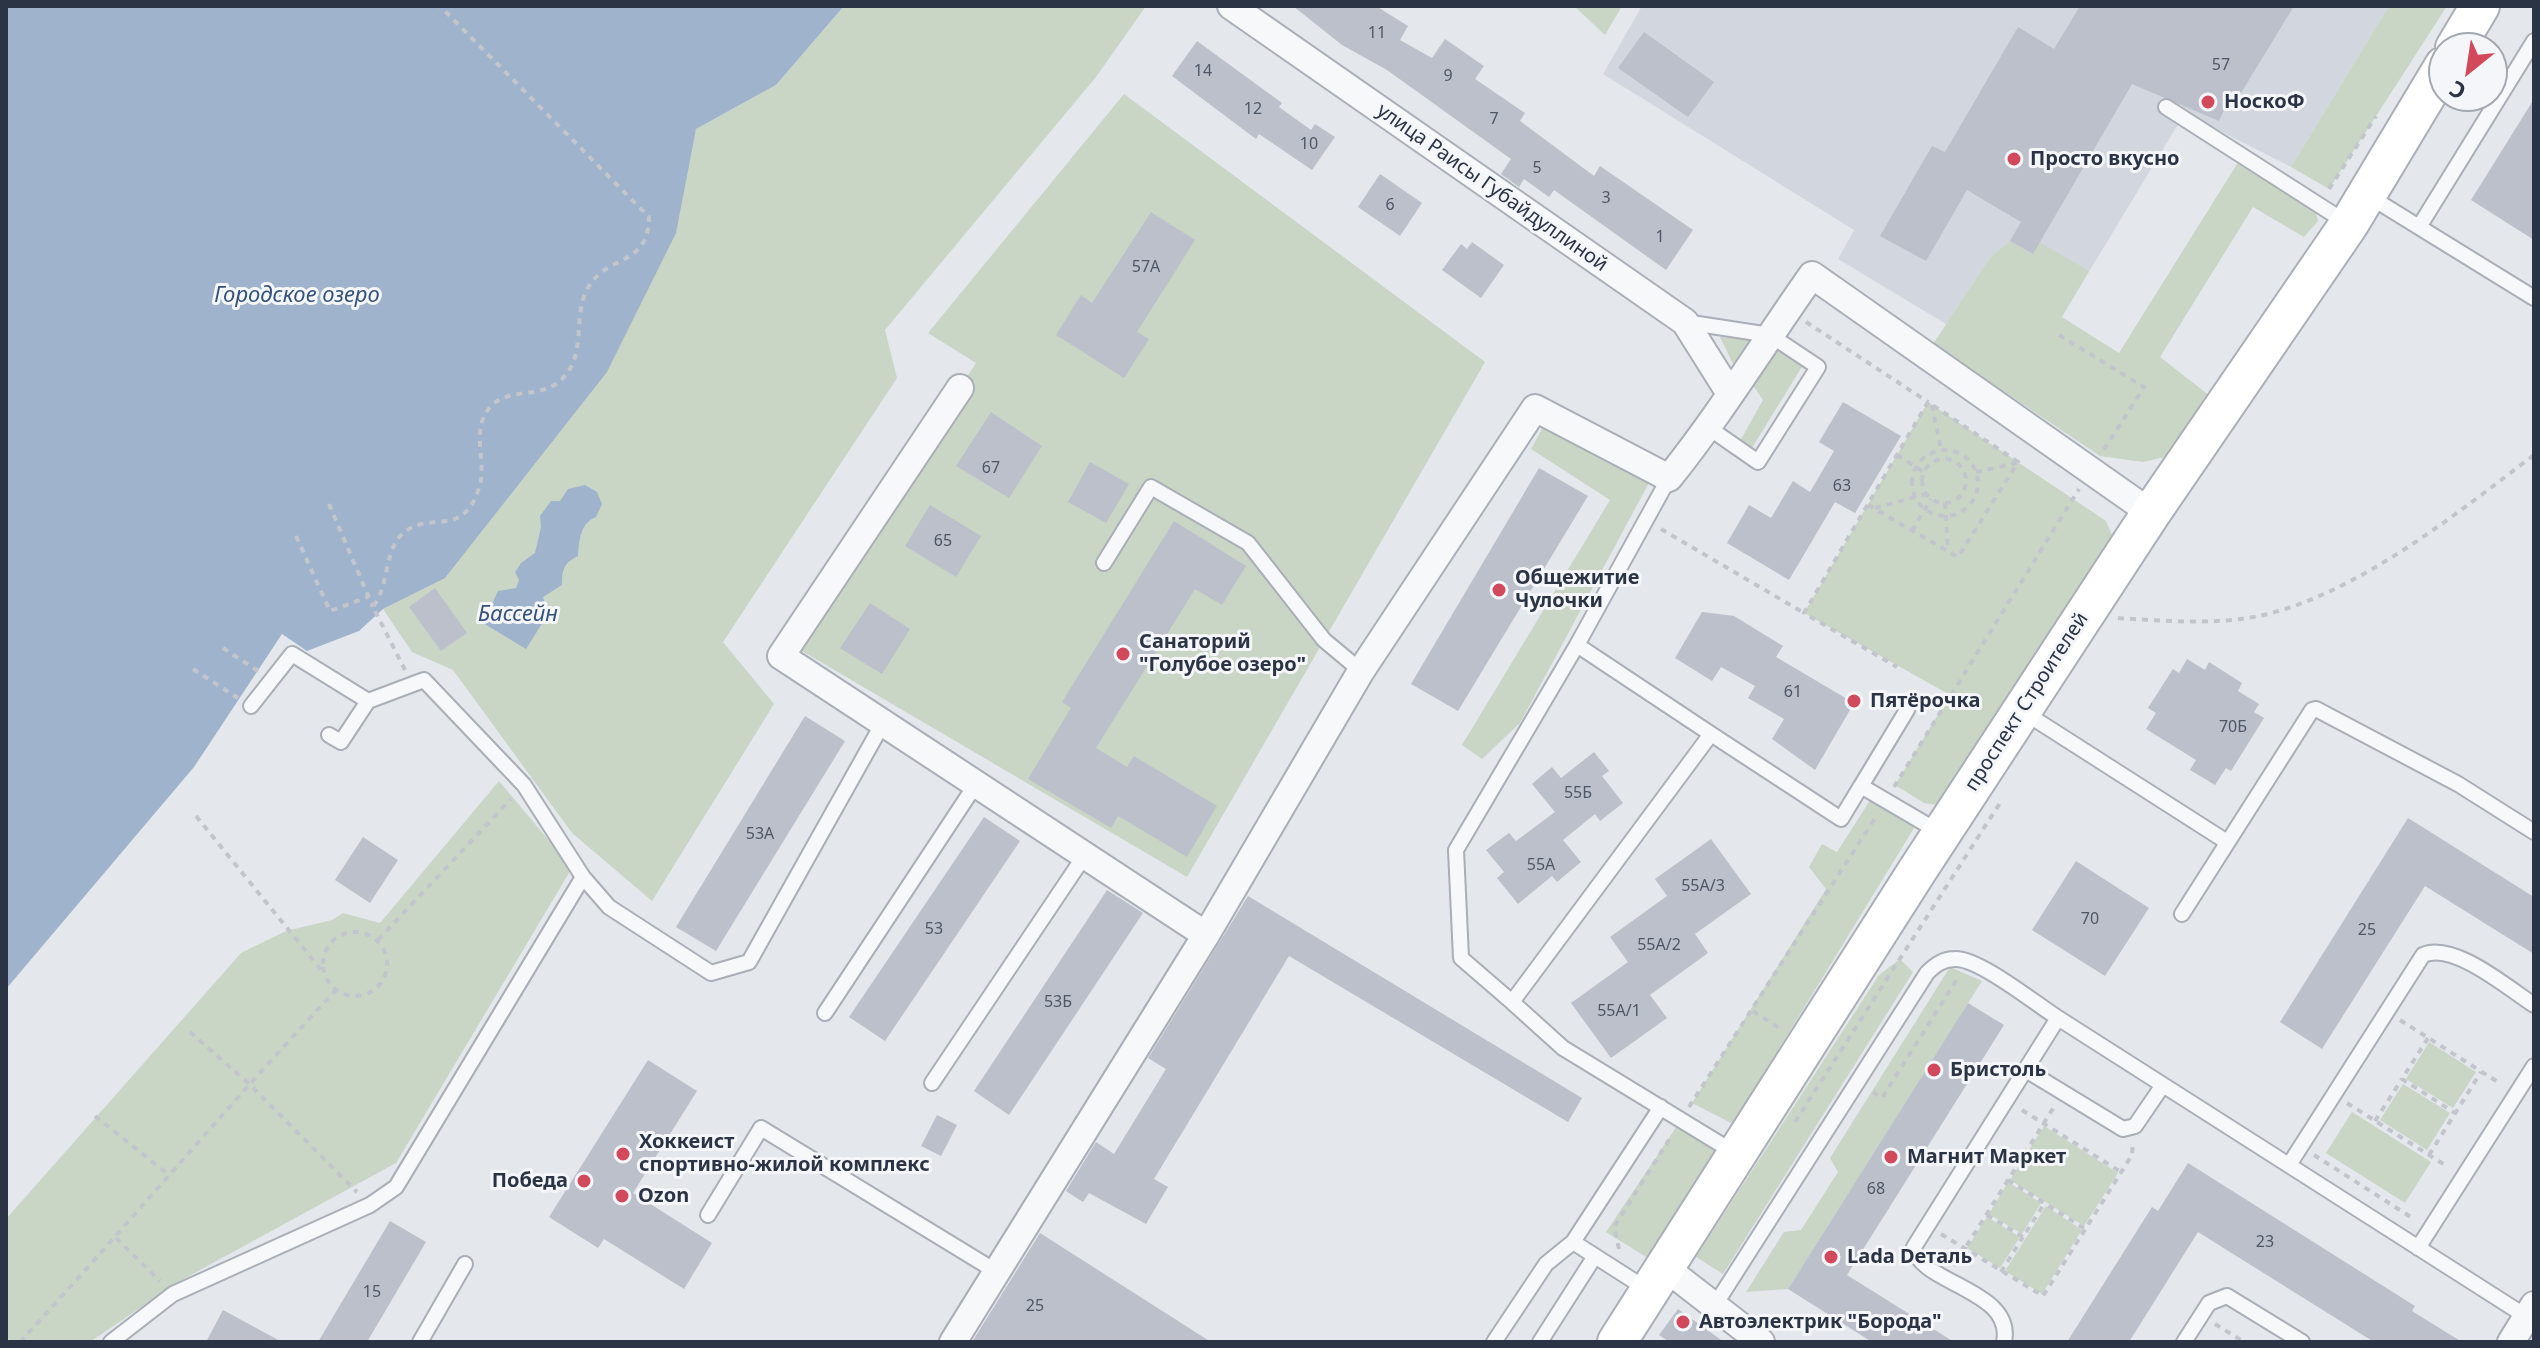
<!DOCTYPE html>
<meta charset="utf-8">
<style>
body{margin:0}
#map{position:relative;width:2540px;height:1348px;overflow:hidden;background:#e4e7ec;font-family:"Noto Sans",sans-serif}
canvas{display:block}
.frame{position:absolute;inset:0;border:8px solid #2b3445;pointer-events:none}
.north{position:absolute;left:2428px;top:32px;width:80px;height:80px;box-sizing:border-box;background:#f4f6f9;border:2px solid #a4a8b1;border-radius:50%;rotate:210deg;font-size:22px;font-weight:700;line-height:32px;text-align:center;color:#2b3445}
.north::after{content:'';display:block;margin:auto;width:28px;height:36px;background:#d1495b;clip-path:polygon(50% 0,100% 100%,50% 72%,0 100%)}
</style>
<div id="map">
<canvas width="2540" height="1348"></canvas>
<div class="frame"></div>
<div class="north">С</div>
</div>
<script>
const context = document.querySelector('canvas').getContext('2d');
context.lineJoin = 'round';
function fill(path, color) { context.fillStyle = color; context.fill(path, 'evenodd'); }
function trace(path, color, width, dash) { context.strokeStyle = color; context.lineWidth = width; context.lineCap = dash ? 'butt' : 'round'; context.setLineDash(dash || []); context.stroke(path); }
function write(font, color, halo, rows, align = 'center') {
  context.font = font + ' "Noto Sans",sans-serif'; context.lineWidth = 6; context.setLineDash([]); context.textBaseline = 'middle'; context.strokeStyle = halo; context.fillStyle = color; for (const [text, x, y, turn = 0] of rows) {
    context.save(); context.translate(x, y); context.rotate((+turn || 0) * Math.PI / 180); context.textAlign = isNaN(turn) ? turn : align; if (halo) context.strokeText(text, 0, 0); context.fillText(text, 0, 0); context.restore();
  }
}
fill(new Path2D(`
 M1642 6H2389L2291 167 2185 113 2049 338 1946 324 1838 259 1854 230 1603 74Z`), '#d2d6de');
fill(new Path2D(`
 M844 6H1146L1096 77 885 330 897 378 723 642 774 704 652 901 572 833 453 670 412 652 383 609 445 577 688 162 696 129 776 85Z
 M1574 6H1622L1605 35Z
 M2389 6H2447L2329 189 2291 167Z
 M1124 94 1485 362 1187 877 790 644 976 363 928 333Z
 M2242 156 2312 200 2318 221 2304 237 2253 207 2160 357 2210 396 2169 456 2143 462 2100 456 1933 344 1991 257 2010 241 2032 254 2039 242 2089 271 2062 317 2119 353Z
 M1720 337 1752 340 1734 366Z
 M1769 350H1778L1803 365 1752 448 1740 441 1763 400 1752 384Z
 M1928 402 2106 521 2114 540 1943 806 1924 803 1895 785 1950 695 1804 613Z
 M1546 422 1650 481 1520 723 1482 759 1462 745 1610 500 1531 449Z
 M499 781 572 868 396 1163 178 1282 90 1342H12L6 1337V1219L241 953 286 931 332 920 343 913 380 923Z
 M1874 794 1919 820 1733 1124 1692 1103 1826 889 1809 867 1822 844 1837 852Z
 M1900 959 1913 972 1723 1274 1696 1257 1879 975Z
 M1950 967 1982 981 1788 1289 1746 1292 1784 1232 1801 1230 1838 1172 1830 1158Z
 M2429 1042 2476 1072 2453 1108 2406 1079Z
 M2403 1084 2450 1113 2427 1150 2380 1120Z
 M2352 1112 2431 1162 2405 1203 2326 1153Z
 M1681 1120 1723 1146 1651 1260 1606 1232Z
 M2044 1126 2118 1173 2084 1226 2010 1180Z
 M2008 1182 2041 1203 2022 1234 1989 1214Z
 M2046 1206 2082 1230 2042 1294 2005 1271Z
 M1987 1217 2020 1237 2000 1268 1967 1248Z`), '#c9d6c5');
fill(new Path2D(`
 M6 6H844L776 85 696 129 676 233 607 372 445 578 383 609 359 631 307 651 282 634 194 767 6 989Z
 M585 485 597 492 602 504 596 517C580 523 579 541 578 556 564 563 562 569 562 585L543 597 548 614 526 649 483 623 498 591 516 588 519 580 515 572 521 563 535 553 541 527 540 516 551 501H560L568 489Z`), '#9fb4cc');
fill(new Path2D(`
 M1293 6H1376L1408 26 1400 40 1432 58 1445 39 1484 66 1475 79 1525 113 1520 121 1594 176 1600 166 1693 230 1666 270 1554 190 1549 197 1524 179 1519 187 1501 174 1511 159 1387 70 1342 45Z
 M2080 6H2294L2238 98 2232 93 2219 121 2132 84 2033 254 2010 241 2021 222 1967 190 1926 261 1880 236 1932 146 1945 152 2018 27 2054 49Z
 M1644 32 1714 82 1688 117 1618 68Z
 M1197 41 1282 103 1279 107 1311 130 1315 124 1335 137 1312 170 1259 134 1256 139 1172 76Z
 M2534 99V240L2471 200Z
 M1380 174 1422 203 1400 236 1358 207Z
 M1151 212 1195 240 1137 332 1149 339 1124 378 1056 335 1081 295 1092 303Z
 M1472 242 1504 265 1481 298 1442 270 1461 244 1467 249Z
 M1843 402 1901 436 1855 513 1835 502 1789 580 1727 543 1749 505 1771 518 1793 481 1810 492 1834 451 1819 442Z
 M991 412 1042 446 1009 498 956 466Z
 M1090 462 1129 484 1106 523 1068 502Z
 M1539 468 1588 496 1458 711 1411 684Z
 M930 505 981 536 956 577 905 546Z
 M1174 521 1246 566 1222 605 1195 589 1096 748 1127 767 1134 756 1217 806 1187 857 1118 816 1111 828 1028 779 1071 708 1062 702Z
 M435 588 467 633 441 651 409 607Z
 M870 603 910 629 882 674 840 648Z
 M1702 612 1734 616 1783 646 1776 657 1854 703 1815 770 1772 739 1784 719 1748 698 1755 686 1721 667 1712 681 1675 658Z
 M2187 659 2205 670 2209 662 2242 683 2238 691 2259 704 2254 712 2264 718 2231 771 2226 768 2215 785 2190 770 2196 760 2146 729 2156 713 2148 708 2173 669 2179 673Z
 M805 716 845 741 716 951 676 927Z
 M1594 752 1609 771 1602 776 1623 803 1600 821 1595 814 1563 840 1581 862 1557 882 1552 876 1518 904 1497 878 1504 872 1486 850 1509 833 1516 841 1555 812 1532 784 1552 767 1561 778Z
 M984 817 1020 841 885 1041 849 1017Z
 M2408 818 2534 897V954L2425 886 2322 1049 2280 1022Z
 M363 837 398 860 370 903 335 880Z
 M1711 839 1751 894 1695 934 1708 953 1650 995 1667 1018 1611 1058 1571 1003 1628 962 1610 937 1667 896 1655 879Z
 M2076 861 2149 908 2105 976 2032 930Z
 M1107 890 1143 913 1009 1115 974 1091Z
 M1248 896 1582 1098 1568 1122 1289 956 1154 1179 1168 1187 1146 1224 1089 1193 1083 1202 1066 1191 1096 1142 1114 1154 1166 1069 1148 1058Z
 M1968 1003 2004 1025 1847 1275 1954 1342H1872L1788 1289Z
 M648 1060 697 1091 633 1193 712 1243 684 1289 604 1239 598 1248 549 1217Z
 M937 1115 957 1125 941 1156 921 1146Z
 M2188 1163 2415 1306 2412 1311 2462 1342H2374L2198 1232 2129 1342H2067L2152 1207 2158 1211Z
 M390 1221 426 1242 367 1342H318Z
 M1040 1233 1211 1342H972Z
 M1678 1309 1724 1342H1669L1659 1335Z
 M223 1310 282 1342H206Z`), '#bbc0ca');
const lane = new Path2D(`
 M2166 107 2347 223
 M2367 195 2534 298
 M2419 227 2534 41
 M1685 322 1770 335 1818 367 1758 462 1709 428
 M1104 563 1151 487 1248 543 1324 640 1361 671
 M1577 645 1669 478
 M251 706 292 654 368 701
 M2022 711 2227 842
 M329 735 341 742 368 701 424 680 524 785 583 877 609 907 711 973 749 962 883 723
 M1861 786 1907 710
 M2182 914 2312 710 2316 709 2458 784 2534 832
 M1512 1002 1461 958 1456 850 1577 645 1711 734
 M825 1013 976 784
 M2058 1018 2527 1317
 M2026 1070 2123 1129 2135 1126 2163 1085
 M932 1083 1085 855
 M1735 1153 1563 1048 1512 1002 1711 734 1841 819 1861 786 1941 833
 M2289 1165 2423 955C2453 941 2508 988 2534 1005
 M708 1215 761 1128 997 1272
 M2418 1248 2534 1066
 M1648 1290 1573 1242 1661 1107
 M1715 1305 1927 973C1935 965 1943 959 1955 959 1979 958 2036 1004 2058 1018L1914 1247C1918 1284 2015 1289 2004 1342
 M111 1342 173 1294 370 1205 396 1187 583 877
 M420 1342 465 1264
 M1494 1342 1546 1264 1573 1242
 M1540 1342 1595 1256
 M2184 1342 2209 1303 2227 1296 2302 1342`);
const street = new Path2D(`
 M1231 6 1685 322 1729 392
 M960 388 781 656 1206 935
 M1663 1266 1761 1342
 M953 1342 1206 935 1361 671 1535 408 1669 478C1721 413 1764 343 1812 275L2151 513
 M2511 1342 2534 1305`);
const secondary = new Path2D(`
 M2455 48 2480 6
 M1617 1342 1917 871 2151 513 2349 224 2444 66`);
trace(lane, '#a9aeb7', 18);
trace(street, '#a9aeb7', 30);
trace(secondary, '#a9aeb7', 42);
trace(new Path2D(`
 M2329 189 2376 116
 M1806 322 1928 402
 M2059 335 2144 387 2103 451
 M1932 405 1941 450
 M1912 483a33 33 0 1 1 66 0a33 33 0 1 1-66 0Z
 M1897 455 1924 472
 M1922 481a22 22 0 1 1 44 0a22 22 0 1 1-44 0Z
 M1976 472 2017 463
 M1945 503 1948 551
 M329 504 373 607
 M1868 505 1958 557 2018 462 1928 402 1804 613 1897 667
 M1875 508 1926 494
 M1661 529 1804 613
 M1912 531 1931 499
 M296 536 330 611 368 597
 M2118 618C2166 621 2213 625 2259 616 2356 595 2456 514 2534 455
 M223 648 258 671
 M193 669 238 698
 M405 670 373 607C391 582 383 547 406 531 433 511 462 539 479 488 488 462 469 429 491 406 511 386 543 400 563 378 588 352 571 315 589 286 610 253 648 267 649 217L440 6
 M1894 787 2079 489
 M196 816 322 971
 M323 964a32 32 0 1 1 64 0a32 32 0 1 1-64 0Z
 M378 940 511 799
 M1753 1011 1782 1030
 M2400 1020 2501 1084
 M190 1032 248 1083 357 1192
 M2428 1038 2402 1079 2455 1113
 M1873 1092 1882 1098 1959 976
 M2347 1103 2448 1167
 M1689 1107 1877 815
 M2022 1110 2121 1172
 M95 1116 169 1175
 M2375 1121 2402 1079
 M1795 1122 2000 803
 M2314 1155 2414 1219
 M2429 1155 2481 1072
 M2008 1180 2085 1229
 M1987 1215 2023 1237 2044 1204
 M1941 1234 2043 1296 2132 1155 2133 1142
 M116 1238 160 1281
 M1619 1249 1614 1227 1672 1135
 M1954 1266 2054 1107
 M2001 1272 2023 1237
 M2215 1324 2244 1342
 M20 1342C127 1226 228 1105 336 990`), '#c2c5cb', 4, [6, 6]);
trace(lane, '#f7f8fa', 14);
trace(street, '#f7f8fa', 26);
trace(secondary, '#fff', 38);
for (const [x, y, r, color] of [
 [2208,102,8,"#d1495b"],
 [2014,159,8,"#d1495b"],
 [1499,590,8,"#d1495b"],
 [1123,654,8,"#d1495b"],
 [1854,701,8,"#d1495b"],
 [1934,1070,8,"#d1495b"],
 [623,1154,8,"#d1495b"],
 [1891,1157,8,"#d1495b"],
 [584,1181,8,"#d1495b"],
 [622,1196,8,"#d1495b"],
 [1831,1257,8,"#d1495b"],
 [1683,1322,8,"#d1495b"]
]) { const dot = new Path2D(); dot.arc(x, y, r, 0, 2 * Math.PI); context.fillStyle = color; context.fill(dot); trace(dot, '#f4f6f9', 3); }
write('16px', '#4f5766', null, [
 ["11",1377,33],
 ["57",2221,65],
 ["14",1203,71],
 ["9",1448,76],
 ["12",1253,109],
 ["7",1494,119],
 ["10",1309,144],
 ["5",1537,168],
 ["3",1606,198],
 ["6",1390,205],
 ["1",1660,237],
 ["57А",1146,267],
 ["67",991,468],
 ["63",1842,486],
 ["65",943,541],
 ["61",1793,692],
 ["70Б",2233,727],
 ["55Б",1578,793],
 ["53А",760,834],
 ["55А",1541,865],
 ["55А/3",1703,886],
 ["70",2090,919],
 ["53",934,929],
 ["25",2367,930],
 ["55А/2",1659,945],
 ["53Б",1058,1002],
 ["55А/1",1619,1011],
 ["68",1876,1189],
 ["23",2265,1242],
 ["15",372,1292],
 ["25",1035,1306]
]);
write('bold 20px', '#2b3445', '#f4f6f9', [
 ["НоскоФ",2224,102],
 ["Просто вкусно",2030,159],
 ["Общежитие",1515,578],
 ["Чулочки",1515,601],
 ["Санаторий",1139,642],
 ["\"Голубое озеро\"",1139,665],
 ["Пятёрочка",1870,701],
 ["Бристоль",1950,1070],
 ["Хоккеист",639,1142],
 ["спортивно-жилой комплекс",639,1165],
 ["Магнит Маркет",1907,1157],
 ["Победа",568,1181,"right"],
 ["Ozon",638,1196],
 ["Lada Dеталь",1847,1257],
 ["Автоэлектрик \"Борода\"",1699,1322]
], 'left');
write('20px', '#2b3445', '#f4f6f9', [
 ["улица Раисы Губайдуллиной",1492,188,35],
 ["проспект Строителей",2027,702,-57]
]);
write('italic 22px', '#34527a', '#f4f6f9', [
 ["Городское озеро",297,296],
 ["Бассейн",518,615]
]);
</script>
